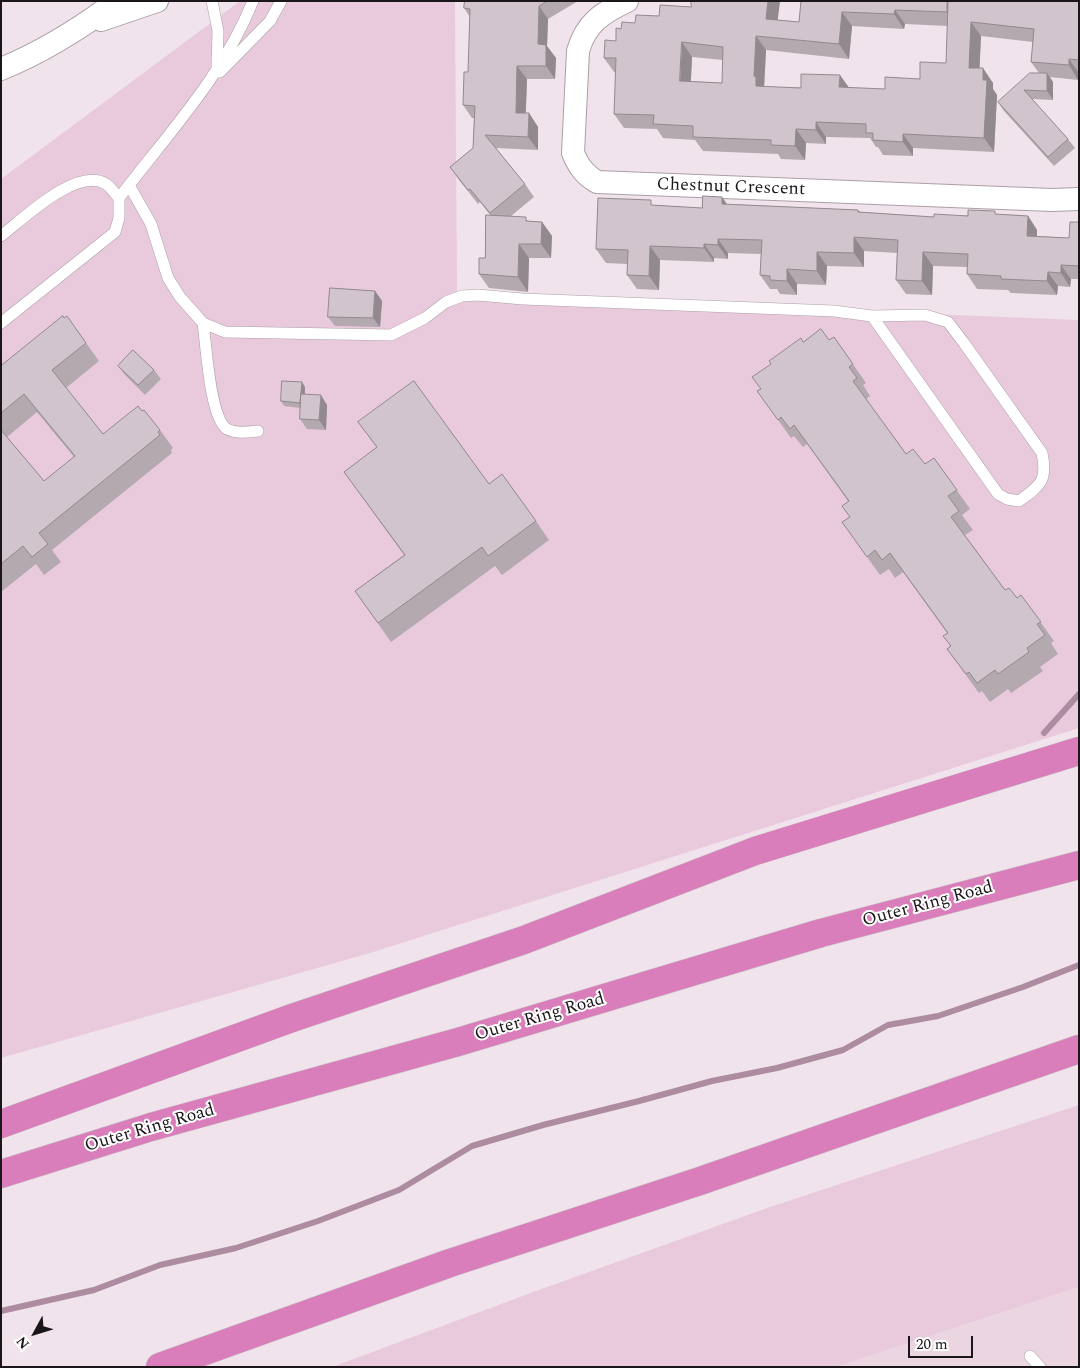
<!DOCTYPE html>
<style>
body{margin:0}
#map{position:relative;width:1080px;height:1368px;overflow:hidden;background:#f1e3eb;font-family:Spectral,serif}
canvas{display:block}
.frame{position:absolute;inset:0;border:2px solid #1b1619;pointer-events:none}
.north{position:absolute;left:10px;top:1308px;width:50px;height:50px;-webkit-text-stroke:4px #fff;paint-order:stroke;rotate:231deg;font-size:14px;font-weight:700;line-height:20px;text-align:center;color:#1b1619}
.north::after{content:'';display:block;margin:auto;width:18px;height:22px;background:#1b1619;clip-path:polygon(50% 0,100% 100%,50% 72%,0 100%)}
.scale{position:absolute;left:908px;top:1336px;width:65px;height:22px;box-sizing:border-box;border:2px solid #1b1619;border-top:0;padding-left:6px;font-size:15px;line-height:18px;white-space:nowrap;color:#1b1619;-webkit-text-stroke:4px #fff;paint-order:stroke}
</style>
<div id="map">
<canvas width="1080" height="1368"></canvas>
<div class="frame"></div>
<div class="north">N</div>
<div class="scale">20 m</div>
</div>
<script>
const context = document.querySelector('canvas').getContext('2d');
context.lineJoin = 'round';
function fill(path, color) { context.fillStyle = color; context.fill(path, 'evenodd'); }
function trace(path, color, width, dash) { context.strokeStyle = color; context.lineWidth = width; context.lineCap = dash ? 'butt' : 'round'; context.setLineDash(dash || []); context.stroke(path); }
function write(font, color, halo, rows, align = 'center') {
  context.font = font + ' Spectral,serif'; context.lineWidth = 4; context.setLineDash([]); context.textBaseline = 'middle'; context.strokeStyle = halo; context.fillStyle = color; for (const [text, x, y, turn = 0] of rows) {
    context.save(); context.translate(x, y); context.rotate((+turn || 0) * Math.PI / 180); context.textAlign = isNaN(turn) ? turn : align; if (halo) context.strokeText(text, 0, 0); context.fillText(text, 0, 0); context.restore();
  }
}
fill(new Path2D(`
 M1079 1287V1367H836Z`), '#ead5e1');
fill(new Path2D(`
 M240 1H455L457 295 1079 320V728L370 953 1 1058V179Z
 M1079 1105V1287L836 1367H332L536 1291 770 1207Z`), '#e9cadd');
trace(new Path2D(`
 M1044 733 1079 694
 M1 1311 94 1290 160 1265 236 1248 318 1221 399 1190 472 1146 543 1125 639 1101 712 1081 777 1068 843 1050 888 1025 938 1016 1023 987 1079 965`), '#ad8ba0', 6);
const service = new Path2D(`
 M212 1 218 31 217 67
 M220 72 270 21 281 1
 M129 185 151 224 168 278 180 297 203 323 225 332 391 335 425 318 446 302 462 296 478 295 523 299 834 311 872 316 925 315 948 322 964 343 1042 453C1048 481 1040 486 1019 501L1007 499 998 494 872 316
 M1 236C23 219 77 166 106 184 111 187 115 194 119 198
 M1 323 115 232 119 218V198C167 135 223 76 253 1
 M203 323C206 343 210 419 227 429 236 434 248 432 258 431
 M1030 1356 1040 1367`);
const minor = new Path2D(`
 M627 1C602 13 586 23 578 51L573 153C579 167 584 174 597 182L1052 200 1079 199
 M101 20 157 1
 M1 69C43 52 81 28 117 1`);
const motorway = new Path2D(`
 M1 1124 292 1018 524 940 755 851 1079 751
 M1 1174 151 1127 458 1042 821 933 1079 865
 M160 1367 450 1263 700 1181 1079 1049`);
trace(service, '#ab9fa6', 12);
trace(minor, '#ab9fa6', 24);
trace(motorway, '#c8c7c8', 29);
trace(service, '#fff', 11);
trace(minor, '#fff', 22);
trace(motorway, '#d97eba', 28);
fill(new Path2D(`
 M465 1H578L548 19 547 46 556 58 555 79H527L526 113H529L538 127V150L496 148 525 184 534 197 511 216 529 221 542 222 552 236 551 258H529L528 292 489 288 479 274 485 258 490 215 480 202 478 204 459 180 450 167 473 148 474 118H472L463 105 468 72 470 17 464 8Z
 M691 1H780L777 20 799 22 801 1H1079L1078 80 1050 77 1053 82V100L1032 99 1068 139 1075 148 1054 166 1004 111 998 102 1039 73 1031 62 1033 42 981 36 979 68 993 83V89L997 95 994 152 913 148V156L883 155 878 147H876L870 138 826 137V144L806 143 805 160 781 159 778 154 703 151 695 140 663 138 657 129 624 128 614 114 616 72H614L604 58 616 41 621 29 635 23 691 7ZM905 24 948 26 946 63 920 79 885 89 764 87 766 50 849 59 852 26 904 29ZM692 57 723 60 722 83 691 81Z
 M727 204 858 210 860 212 934 217 997 214 1028 216 1037 230V236L1069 238 1079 222V279H1071L1070 287 1058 286 1057 295 1011 293 1008 290 977 289 967 274V267L933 266 932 295 906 294 896 280 897 253 864 251V267L827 266 826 285 797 284V295L780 294 777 289H770L760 275 761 254 728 253V259L714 258V262L660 260 659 290 637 289 627 275V264L606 263 596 249 654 205 702 208Z
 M375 291 382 301 380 327 335 326 328 317Z
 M64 318 86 343 99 361 66 388 103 434 142 411 160 430 173 448 171 450 172 453 52 550 61 562 44 575 36 564 1 592V366ZM37 412 74 457 44 481 7 437Z
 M834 337 866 383 863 385 870 396 866 399 906 454 925 464 934 458 970 509 962 515 973 530 965 535 1005 590 1017 598 1021 595 1054 641 1051 643 1058 654 1040 667 1043 671 1011 693 1008 689 990 702 982 691 979 693 947 649 950 647 947 633 903 572 895 578 889 569 880 575 842 522 849 517 848 501 807 444 803 447 794 436 791 438 757 391 760 389 803 342 829 340Z
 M118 366 154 370 161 379 145 395 125 375Z
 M305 387V395L327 405 326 430 307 429 300 419 301 408 284 406 281 401Z
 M358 422 489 484 536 521 549 540 502 575 495 566 391 642 355 591 404 555 344 472 377 448Z`), '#b4a9af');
fill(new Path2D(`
 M768 1H780L776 34 766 19Z
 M539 6 548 19 547 46 556 58 555 79 546 66 538 44Z
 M895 10 905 24 904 29 894 14Z
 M842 12 852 26 849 59 839 44Z
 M971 22 981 36 979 82 969 68Z
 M756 36 766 50 764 88 756 86 754 76Z
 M682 42 692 57 690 95 680 81Z
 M1069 59 1079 73 1078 80 1069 65Z
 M517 66 527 79 525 126 516 113Z
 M983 68 993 83V89L997 95 994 152 984 138 983 80Z
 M1047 73 1053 82V100L1047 91Z
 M840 75 850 89 839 87Z
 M529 113 538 127V150L528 137Z
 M816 122 826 137V144L816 130Z
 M796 129 806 143 805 160 795 146Z
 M903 134 913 148V156L903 142Z
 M722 197 732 211 722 204Z
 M1028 216 1037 230V250L1027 236Z
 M542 222 552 236 551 258 541 244Z
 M854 237 864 251V267L854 253Z
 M718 239 728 253V259L718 245Z
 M519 244 529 258 528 292 518 277Z
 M704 244 714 258V262L704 248Z
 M650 246 660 260 659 290 649 276Z
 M817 252 827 266 826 285 817 271Z
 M923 252 933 266 932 295 922 281Z
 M1061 265 1071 279 1070 287 1061 273Z
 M787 269 797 284V295L787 281Z
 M1048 272 1058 286 1057 295 1047 281Z
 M375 291 382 301 380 327 373 318Z
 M302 382 305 387 304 408 300 403Z
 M321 395 327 405 326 430 319 420Z`), '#92898f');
const building = new Path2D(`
 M465 1H547L539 6 538 44 546 45V66H517L516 113H529L528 137 485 135 525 184 490 213 470 189 468 190 450 167 473 148 475 106 463 105 464 72H468L470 9 464 8Z
 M691 1H768L766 19 799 22 801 1H947V12L895 10 894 14 842 12 839 44 756 36 754 76 756 77V86L801 88V74L840 75 839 87 885 89V77L920 79V62L946 63 948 1H1079V60L1069 59V65L1031 62 1034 29 971 22 969 68H983V80H987L984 138 903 134V142L873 140V133H866V124L816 122V130L796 129 795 146 771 145V140L693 137V126L653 124 654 115 614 114 616 58H604L605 40 616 41V28L621 29 622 22 635 23 636 15 659 16 660 5 691 7ZM682 42 723 47 722 83 680 81Z
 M1030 73H1047V91L1024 90 1068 139 1048 157 998 102Z
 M703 196 722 197V204L858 210V212L934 217V214L968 216V210L995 211V214L1028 216 1027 236 1069 238 1070 222H1079V266L1061 265V273L1048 272 1047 281 1001 279V276L967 274 968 254 923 252 922 281 896 280 898 240 854 237V253L817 252V271L787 269V281L770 280V276L760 275 762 240 718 239V245L704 244V248L650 246 649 276 627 275 628 250 596 249 598 198 651 200V205L702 208Z
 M486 215 526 217V221L542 222 541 244H519L518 277 479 274V258H485Z
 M330 288 375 291 373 318 328 317Z
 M63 316 64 318 67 316 86 343 52 370 103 434 138 406 142 411 144 410 160 430 158 432 160 435 39 533 48 544 32 557 23 546 1 564V430L44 481 75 456 24 394 1 413V366Z
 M821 329 829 340 834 337 853 364 849 367 857 378 853 381 906 454 913 449 925 464 934 458 957 490 948 496 959 511 951 517 1005 590 1009 588 1017 598 1021 595 1041 622 1037 624 1045 635 1027 648 1029 652 998 674 995 670 977 683 969 672 966 674 947 649 951 646 943 636 948 633 890 553 882 560 875 550 867 557 842 522 850 517 842 506 849 501 794 425 790 429 781 417 778 420 757 391 761 389 752 377 771 364 769 361 801 338 803 342Z
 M133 350 154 370 138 385 118 366Z
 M282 381 302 382 300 403 281 401Z
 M414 381 489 484 502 474 536 521 488 556 482 547 378 623 355 591 405 555 344 472 377 447 358 422Z
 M301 394 321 395 319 420 300 419Z`);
fill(building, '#d1c4cc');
trace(building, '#92898f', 1);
write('18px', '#1b1619', '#fff', [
 ["Chestnut Crescent",731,188,2],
 ["Outer Ring Road",928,905,-15],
 ["Outer Ring Road",540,1018,-16],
 ["Outer Ring Road",150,1129,-16]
]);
</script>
